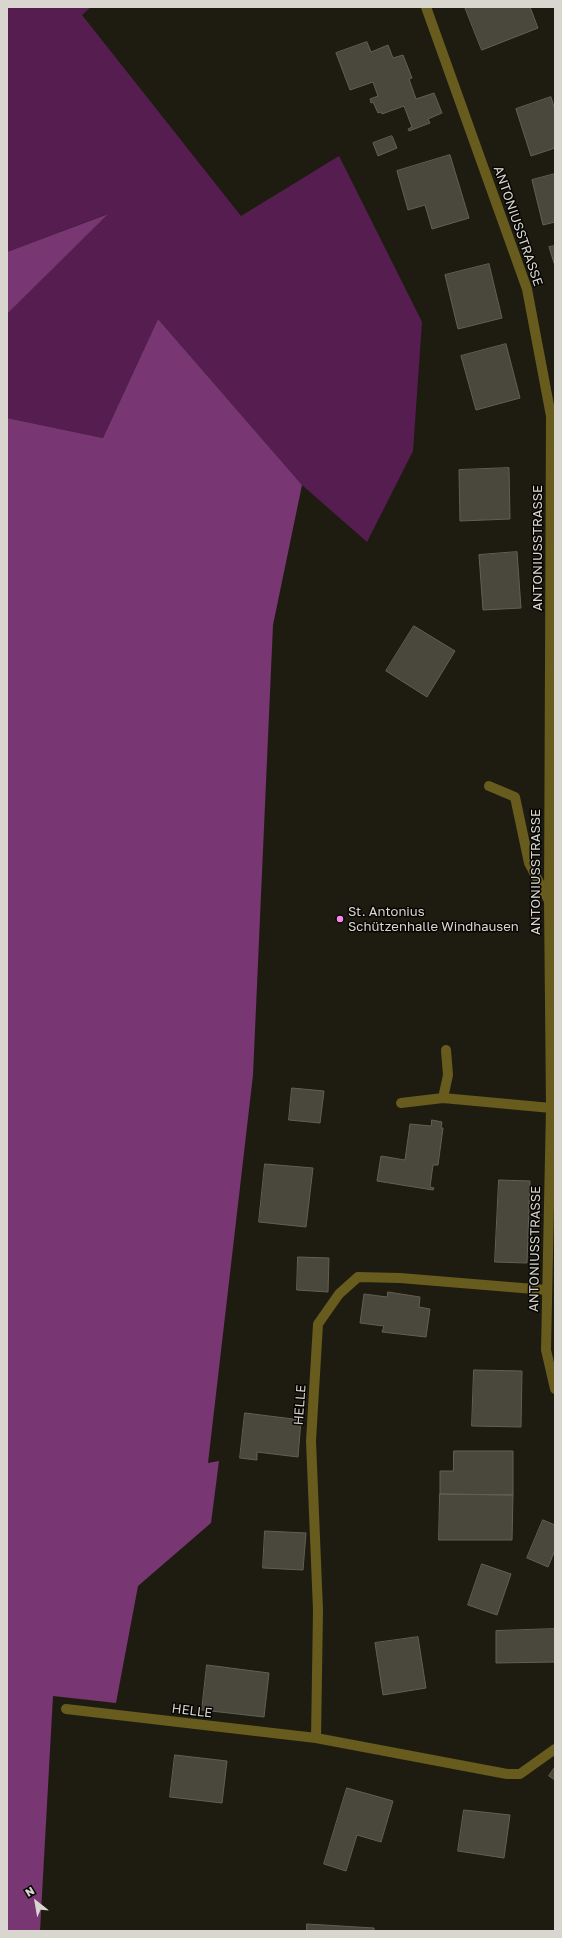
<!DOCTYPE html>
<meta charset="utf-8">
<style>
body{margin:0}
#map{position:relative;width:562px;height:1938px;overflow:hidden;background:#1e1c11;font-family:"Golos Text",sans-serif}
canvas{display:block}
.frame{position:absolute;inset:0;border:8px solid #d8d6cf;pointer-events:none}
.north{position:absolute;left:16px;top:1882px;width:40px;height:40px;-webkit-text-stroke:3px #070603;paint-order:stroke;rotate:329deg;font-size:11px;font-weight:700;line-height:16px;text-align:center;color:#d8d6cf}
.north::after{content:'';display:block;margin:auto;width:14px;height:18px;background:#d8d6cf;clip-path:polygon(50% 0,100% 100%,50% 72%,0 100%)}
</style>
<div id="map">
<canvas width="562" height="1938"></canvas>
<div class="frame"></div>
<div class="north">N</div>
</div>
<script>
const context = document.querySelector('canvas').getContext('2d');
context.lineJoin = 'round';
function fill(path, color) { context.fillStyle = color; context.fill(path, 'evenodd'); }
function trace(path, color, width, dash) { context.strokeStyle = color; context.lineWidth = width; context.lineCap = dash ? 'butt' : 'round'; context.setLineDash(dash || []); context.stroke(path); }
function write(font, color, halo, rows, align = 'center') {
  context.font = font + ' "Golos Text",sans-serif'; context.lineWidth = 3; context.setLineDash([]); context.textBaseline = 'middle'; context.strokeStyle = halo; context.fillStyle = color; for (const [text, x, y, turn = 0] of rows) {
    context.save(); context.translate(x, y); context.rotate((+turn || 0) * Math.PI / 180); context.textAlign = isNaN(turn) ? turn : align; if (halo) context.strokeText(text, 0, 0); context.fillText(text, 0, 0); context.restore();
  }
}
fill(new Path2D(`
 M7 7H91L82 15 241 216 339 156 422 322 413 451 367 542 302 485 158 319 103 438 7 418V314L107 214 7 252Z`), '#561d51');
fill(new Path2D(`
 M108 214 7 314V252Z
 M158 319 302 485 273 625 253 1075 208 1463 219 1461 211 1523 138 1586 116 1703 53 1696 40 1931H7V418L103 438Z`), '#783672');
const building = new Path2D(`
 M465 7H530L538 28 482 50Z
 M367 42 371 52 388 45 393 58 403 55 412 78 409 79 416 99 434 93 442 113 428 119 430 123 409 131 408 129 412 127 404 106 382 114 381 112 378 113 373 102 371 103 370 99 378 96 373 82 350 90 336 53Z
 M551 97 555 110V148L531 156 516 109Z
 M392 136 397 148 378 156 373 143Z
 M450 155 469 218 432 229 425 205 408 210 397 171Z
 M555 174V222L543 225 532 180Z
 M555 246V266L549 247Z
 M489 264 502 318 458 329 445 275Z
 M506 344 520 398 476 410 461 356Z
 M509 468 510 519 460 521 459 470Z
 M517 552 521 608 483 610 479 555Z
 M414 626 455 651 427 697 386 671Z
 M292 1088 324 1091 320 1123 289 1120Z
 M432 1120 442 1122 441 1128H443L438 1165H433L430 1187 434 1188 433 1190 377 1181 381 1156 405 1160 410 1124 431 1126Z
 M265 1164 313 1168 306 1227 259 1222Z
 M499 1180 530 1181 527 1263 495 1262Z
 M298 1257 329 1258 328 1292 297 1290Z
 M388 1292 420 1297 419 1307 430 1309 426 1337 382 1332 384 1326 360 1323 364 1294 387 1297Z
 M474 1370 522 1371 521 1427 472 1426Z
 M245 1413 301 1420 298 1457 257 1452V1460L240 1458Z
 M454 1451H513V1495L440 1494V1471H453Z
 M440 1494 513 1495 512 1540H439Z
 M543 1520 555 1525V1550L548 1567 527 1558Z
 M265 1531 306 1533 303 1570 263 1568Z
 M482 1564 511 1574 497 1615 468 1605Z
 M555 1629V1662L496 1663V1631Z
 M418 1637 426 1688 383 1695 375 1643Z
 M207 1665 269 1673 264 1717 202 1710Z
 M175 1755 227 1761 222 1803 170 1797Z
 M555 1767V1780L549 1776Z
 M347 1788 393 1801 381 1842 357 1835 346 1871 324 1864Z
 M464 1810 510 1815 504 1858 458 1851Z
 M307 1924 374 1928V1931H307Z`);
fill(building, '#4a473c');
trace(building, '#626053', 1);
trace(new Path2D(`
 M489 786 515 797 529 863 549 901
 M443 1098 448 1075 446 1050`), '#675b1d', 10);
trace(new Path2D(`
 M426 7 527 289 551 416 549 901 551 1108 546 1350 555 1389
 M401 1103 443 1098 551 1108
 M66 1709 316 1738 507 1774H520L555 1749
 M316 1738 318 1610 311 1441 318 1324 339 1294 358 1277 400 1278 546 1290`), '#675b1d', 10);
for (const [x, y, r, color] of [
 [340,919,4,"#f788eb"]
]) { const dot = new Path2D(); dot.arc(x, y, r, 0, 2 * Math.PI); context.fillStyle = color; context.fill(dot); trace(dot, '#070603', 1.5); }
write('13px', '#d8d6cf', '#070603', [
 ["ANTONIUSSTRASSE",518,226,71],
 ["ANTONIUSSTRASSE",538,548,-90],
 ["ANTONIUSSTRASSE",536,872,-90],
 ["ANTONIUSSTRASSE",535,1249,-89],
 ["HELLE",300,1405,-86],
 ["HELLE",192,1711,7]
]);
write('13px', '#d8d6cf', '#070603', [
 ["St. Antonius",348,912],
 ["Schützenhalle Windhausen",348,927]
], 'left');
</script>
